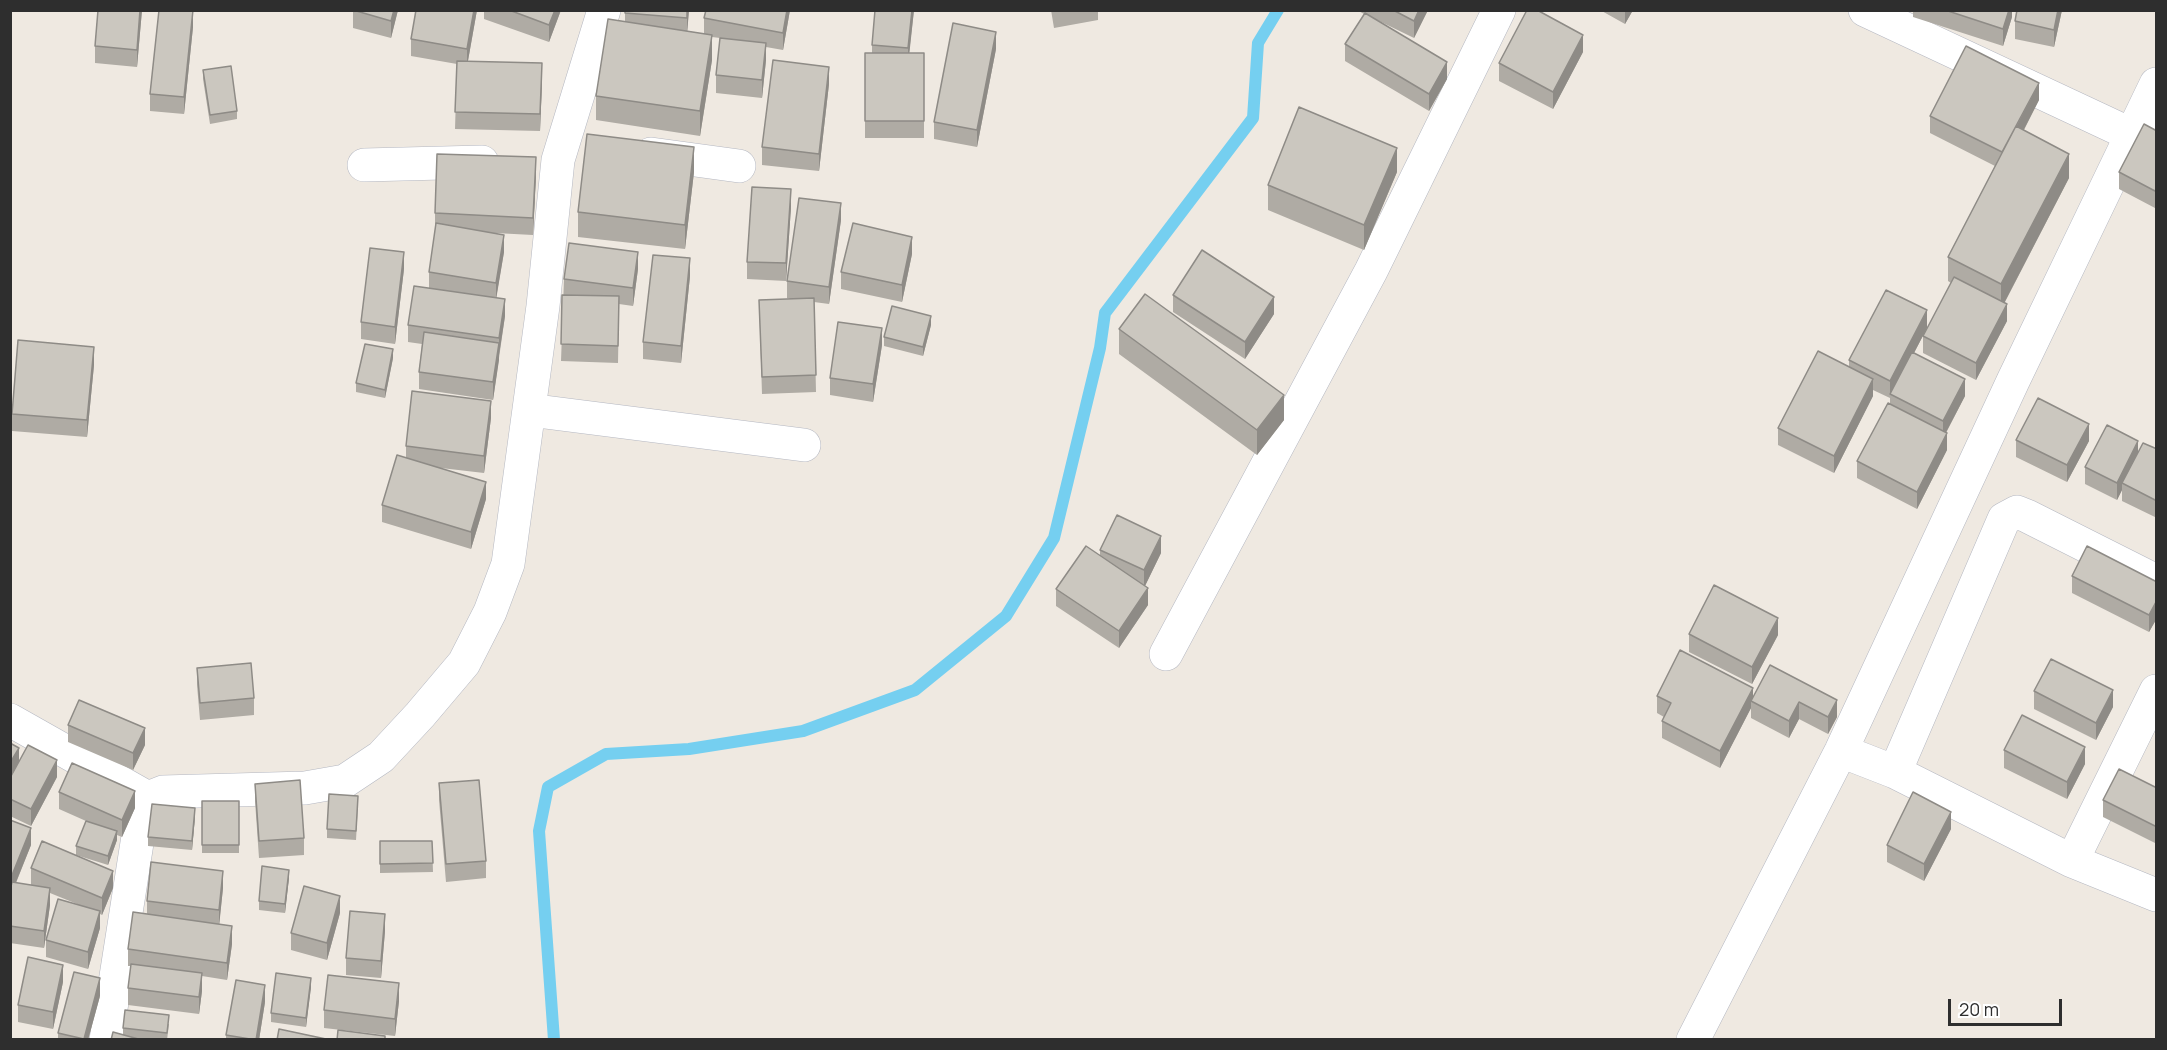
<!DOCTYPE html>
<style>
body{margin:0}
#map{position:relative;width:2167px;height:1050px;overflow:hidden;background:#efe9e1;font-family:Manrope,sans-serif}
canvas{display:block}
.frame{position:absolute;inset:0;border:12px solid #2e2e2e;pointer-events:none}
.scale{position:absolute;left:1948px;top:999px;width:114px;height:27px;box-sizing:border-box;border:3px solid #2e2e2e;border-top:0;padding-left:8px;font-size:18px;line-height:21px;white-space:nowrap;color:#2e2e2e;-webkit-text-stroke:4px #fff;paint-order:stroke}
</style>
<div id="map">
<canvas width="2167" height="1050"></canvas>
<div class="frame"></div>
<div class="scale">20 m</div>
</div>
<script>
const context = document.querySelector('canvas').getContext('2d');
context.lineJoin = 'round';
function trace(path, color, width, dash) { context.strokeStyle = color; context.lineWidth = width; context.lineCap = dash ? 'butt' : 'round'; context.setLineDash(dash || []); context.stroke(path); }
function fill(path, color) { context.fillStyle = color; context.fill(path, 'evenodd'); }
trace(new Path2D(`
 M554 1040 539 831 548 787 606 754 689 749 803 731 915 690 1006 616 1054 538 1100 348 1105 313 1253 118 1258 43 1278 10`), '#75cff0', 12);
const minor = new Path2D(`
 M1865 10 2132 135 2155 136
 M651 154 739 166
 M364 165 482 162
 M529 410 804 445
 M1166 654 1371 271 1499 10
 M10 720 148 798
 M1841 751 1895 772 2072 861 2156 895
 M1895 772 2004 519 2017 512 2027 516 2156 581
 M2072 861 2156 691
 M106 1040 142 811 148 798 163 792 305 788 345 781 381 757 420 715 464 663 490 612 508 564 543 306 558 160 604 10
 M1693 1040 1841 751 2013 381 2156 84`);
trace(minor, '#b4b7c1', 34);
trace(minor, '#fff', 33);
fill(new Path2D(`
 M98 10H142L137 67 95 63V46Z
 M159 10H219L193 12V27L184 114 150 111V94Z
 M353 10H398L391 38 353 28Z
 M416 10H477L468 61 542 81 540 131 455 129 457 64 411 56V39Z
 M484 10H561L549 42 484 19Z
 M625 10H689L687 31 704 34V18L790 10 783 50 766 47V60L762 98 716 93V75L720 38 712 37V60L700 136 596 120V96L625 22Z
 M914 10 909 53H924V138H865V53H872V45Z
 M1051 10H1098V20L1054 28Z
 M1357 10H1428L1414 38 1377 20 1447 79 1429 111 1345 61V44L1364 14Z
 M1600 10H1633L1625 24Z
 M1913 10H2012V17L2003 46 1913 17Z
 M2017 10H2062L2054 47 2015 39V21Z
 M996 49 977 147 934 139V122Z
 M1583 52 1553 109 1499 81V63Z
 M203 70 237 111V119L210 124 203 79Z
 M829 84 819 171 762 165V147Z
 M2039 100 2024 130 2069 178 2005 302 2007 321 1976 380 1923 353V336L1951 283 1948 281V257L1995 166 1930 133V116Z
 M2157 131V204L2155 208 2119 189V172Z
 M694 172 685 249 578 237V212Z
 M1397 172 1364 250 1268 210V185Z
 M536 175 533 235 495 233 504 252 496 298 505 316 493 400 419 389V372L422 344 408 342V325L429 288V272L435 230V213Z
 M791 207 786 281 747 279V262Z
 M841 220 829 304 814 302 816 392 762 394 759 300 791 299 787 298V281Z
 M912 254 902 302 841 289V272Z
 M404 269 395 344 361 339V322Z
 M638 269 633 306 619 304 618 363 561 361 564 279Z
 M690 276 681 363 643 359V342Z
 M1173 295 1274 314 1245 359 1173 312Z
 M931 325 923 356 884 346V337Z
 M1927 328 1914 353 1965 396 1946 433 1947 450 1917 509 1857 478V461L1890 404V398L1873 390V396L1834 473 1778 445V428L1849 366V360Z
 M1119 329 1284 420 1257 455 1119 354Z
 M882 345 873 402 830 395V378Z
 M393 358 385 398 356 392V383Z
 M94 365 87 437 12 431V414Z
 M491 418 484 473 441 468 486 499 471 549 382 522V505L406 457V446Z
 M2016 440 2089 441 2067 482 2016 457Z
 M2157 449V518L2122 501V490L2117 500 2085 484V467L2138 452Z
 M1100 550 1161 553 1145 586 1148 605 1119 648 1056 606V589L1100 555Z
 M2072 576 2157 582V618L2149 632 2072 593Z
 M1689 634 1778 635 1752 684 1689 652Z
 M1770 665 1837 717 1828 734 1799 719 1789 738 1751 718V708L1720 768 1662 738V721L1664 717 1657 713V696L1753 697Z
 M197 668 254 698V715L200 720 197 685Z
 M2034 691 2113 707 2096 740 2034 709Z
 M68 725 145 745 133 770 68 742Z
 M10 743 19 761 57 777 31 826 10 816Z
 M2004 750 2085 764 2067 799 2004 768Z
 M439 783 486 861V878L446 882 439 800Z
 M255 784 304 838V855L259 858 255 801Z
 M2157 788V844L2103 817V800Z
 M59 792 135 808 122 837 117 835V840L108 865 76 855V846L86 821 59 809Z
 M202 801H239V853H202Z
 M358 805 356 840 327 838V829Z
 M195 817 192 850 148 846V837Z
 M10 820 31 845 16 883 31 885V868L113 888 102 915 100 914V928L88 969 46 957V940L77 904 50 893V905L44 948 10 943Z
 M1951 829 1924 881 1887 862V845Z
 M380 841H432L433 872 380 873Z
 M289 878 285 913 259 910V901Z
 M223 888 219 924 232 944 227 980 202 976V991L199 1014 128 1005V988L131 966H128V949L147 914V901Z
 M340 913 327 960 291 950V933Z
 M385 931 381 978 346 975V958Z
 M63 982 53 1029 18 1022V1005Z
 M311 987 306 1027 271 1022V1013Z
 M100 996 88 1040H58V1033Z
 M399 1001 395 1036 324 1028V1010Z
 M265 1002 259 1040H226V1035Z
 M169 1024 167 1040H150L135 1038 123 1035V1028Z`), '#afaba4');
fill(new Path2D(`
 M140 10H142L137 67V50Z
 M193 10V27L184 114V97Z
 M394 10H398L391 38V21Z
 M474 10H477L467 66V49Z
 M555 10H561L549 42V25Z
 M687 10H689L687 35Z
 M787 10H790L783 50V33Z
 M912 10H914L908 66V48Z
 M1419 10H1428L1414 38V21Z
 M1625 10H1633L1625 24Z
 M2009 10H2012V17L2003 46V29Z
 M2058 10H2062L2054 47V30Z
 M996 32V49L977 147V130Z
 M712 35V60L700 136V111Z
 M1583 35V52L1553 109V92Z
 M766 43V60L762 98V80Z
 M1447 62V79L1429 111V94Z
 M542 63V81L540 131V114Z
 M829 67V84L819 171V154Z
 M2039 83V100L2003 170V152Z
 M694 147V172L685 249V225Z
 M1397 148V172L1364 250V225Z
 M2069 154V178L2001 309V284Z
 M536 157V175L533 235V218Z
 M2157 187V204L2155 208V191Z
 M791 189V207L786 281V263Z
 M841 203V220L829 304V287Z
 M504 235V252L496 300V283Z
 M912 237V254L902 302V285Z
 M404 252V269L395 344V327Z
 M638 252V269L633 306V288Z
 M690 258V276L681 363V346Z
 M1274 297V314L1245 359V342Z
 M505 299V316L499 355V338Z
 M2007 304V321L1976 380V363Z
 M1927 310V328L1892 395 1890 394V381Z
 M931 316V325L923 356V347Z
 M882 328V345L873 402V384Z
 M499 343V360L493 400V382Z
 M94 347V365L87 437V420Z
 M393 349V358L385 398V390Z
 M1873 379V396L1834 473V456Z
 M1965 379V396L1943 438V421Z
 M1284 395V420L1257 455V430Z
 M491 401V418L484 473V456Z
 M2089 424V441L2067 482V465Z
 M1947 433V450L1917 509V492Z
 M2138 441V459L2122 483V490L2117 500V483Z
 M486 482V499L471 549V532Z
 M1161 536V553L1144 588V570Z
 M1148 588V605L1119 648V631Z
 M2157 600V618L2149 632V615Z
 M1778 618V635L1752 684V667Z
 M1753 688V702L1751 701V708L1720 768V751Z
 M2113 690V707L2096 740V723Z
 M1837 700V717L1828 734V717Z
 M1799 702V719L1789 738V721Z
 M145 728V745L133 770V753Z
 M2085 747V764L2067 799V782Z
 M19 748V765L10 780V763Z
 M57 760V777L31 826V809Z
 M135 791V808L122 837V820Z
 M195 808V817L192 850V841Z
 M1951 812V829L1924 881V864Z
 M31 828V845L10 897V880Z
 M117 831V840L108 865V856Z
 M289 870V878L285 913V904Z
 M113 871V888L102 915V898Z
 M223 871V888L219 927V910Z
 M50 888V905L44 948V931Z
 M340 896V913L327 960V943Z
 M100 911V928L88 969V952Z
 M385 914V931L381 978V961Z
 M232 926V944L227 980V963Z
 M63 965V982L53 1029V1012Z
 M202 973V991L199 1014V997Z
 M100 978V996L88 1040H84Z
 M311 978V987L306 1027V1018Z
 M399 983V1001L395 1036V1019Z
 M265 985V1002L259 1040H256Z`), '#8e8b86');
const building = new Path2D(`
 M98 10H140L137 50 95 46Z
 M159 10H193L184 97 150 94Z
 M353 10H394L391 21Z
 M416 10H474L467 49 411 39Z
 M509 10H555L549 25Z
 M625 10H687V18L625 13Z
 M706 10H787L783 33 704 18Z
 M875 10H912L908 48 872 45Z
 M1393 10H1419L1414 21Z
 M1527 10H1537L1583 35 1553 92 1499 63Z
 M1945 10H2009L2003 29Z
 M2017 10H2058L2054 30 2015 21Z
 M1365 13 1447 62 1429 94 1345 44Z
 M608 19 712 35 700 111 596 96Z
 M953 23 996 32 977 130 934 122Z
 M720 38 766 43 762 80 716 75Z
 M1966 46 2039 83 2002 152 1930 116Z
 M865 53H924V121H865Z
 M773 60 829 67 819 154 762 147Z
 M457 61 542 63 540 114 455 112Z
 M231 66 237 111 210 115 203 70Z
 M1299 107 1397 148 1364 225 1268 185Z
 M2144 124 2157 131V187L2155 191 2119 172Z
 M2016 126 2069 154 2001 284 1948 257Z
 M587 134 694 147 685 225 578 212Z
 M437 154 536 157 533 218 435 213Z
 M752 187 791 189 786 263 747 262Z
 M799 198 841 203 829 287 787 281Z
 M436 223 504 235 496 283 429 272Z
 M853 223 912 237 902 285 841 272Z
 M569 243 638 252 633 288 564 279Z
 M370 248 404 252 395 327 361 322Z
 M1202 250 1274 297 1245 342 1173 295Z
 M653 255 690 258 681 346 643 342Z
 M1954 277 2007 304 1976 363 1923 336Z
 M414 286 505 299 499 338 408 325Z
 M1886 290 1927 310 1890 381 1849 360Z
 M1145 294 1284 395 1257 430 1119 329Z
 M562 295 619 296 618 346 561 344Z
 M814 298 816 375 762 377 759 300Z
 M892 306 931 316 923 347 884 337Z
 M838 322 882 328 873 384 830 378Z
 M424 332 499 343 493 382 419 372Z
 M18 340 94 347 87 420 12 414Z
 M365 344 393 349 385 390 356 383Z
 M1818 351 1873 379 1834 456 1778 428Z
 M1912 352 1965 379 1943 421 1890 394Z
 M412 391 491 401 484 456 406 446Z
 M2038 398 2089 424 2067 465 2016 440Z
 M1888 403 1947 433 1917 492 1857 461Z
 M2107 425 2138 441 2117 483 2085 467Z
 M2143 443 2157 449V501L2122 483Z
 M397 455 486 482 471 532 382 505Z
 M1117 515 1161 536 1144 570 1100 550Z
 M1086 546 1148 588 1119 631 1056 589Z
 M2087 546 2157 582V600L2149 615 2072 576Z
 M1714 585 1778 618 1752 667 1689 634Z
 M1680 650 1753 688 1720 751 1662 721 1671 703 1657 696Z
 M2051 659 2113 690 2096 723 2034 691Z
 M251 663 254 698 200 703 197 668Z
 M1770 665 1837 700 1828 717 1799 702 1789 721 1751 701Z
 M79 700 145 728 133 753 68 725Z
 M2022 715 2085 747 2067 782 2004 750Z
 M10 743 19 748 10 763Z
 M28 745 57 760 31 809 10 799V778Z
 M72 763 135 791 122 820 59 792Z
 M2119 769 2157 788V827L2103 800Z
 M300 780 304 838 259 841 255 784Z
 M479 780 486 861 446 864 439 783Z
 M1913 792 1951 812 1924 864 1887 845Z
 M329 794 358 796 356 831 327 829Z
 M202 801H239V845H202Z
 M152 804 195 808 192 841 148 837Z
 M10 820 31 828 10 880Z
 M86 821 117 831 108 856 76 846Z
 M42 841 113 871 102 898 31 868Z
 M380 841H432L433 863 380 864Z
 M151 862 223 871 219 910 147 901Z
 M262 866 289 870 285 904 259 901Z
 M12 882 50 888 44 931 10 926V891Z
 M304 886 340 896 327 943 291 933Z
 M58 899 100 911 88 952 46 940Z
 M350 911 385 914 381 961 346 958Z
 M133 912 232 926 227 963 128 949Z
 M28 957 63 965 53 1012 18 1005Z
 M131 964 202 973 199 997 128 988Z
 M74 972 100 978 84 1039 58 1033Z
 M276 973 311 978 306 1018 271 1013Z
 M328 975 399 983 395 1019 324 1010Z
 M236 980 265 985 256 1040 226 1035Z
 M125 1010 169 1015 167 1033 123 1028Z
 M279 1029 326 1039V1040H277Z
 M338 1030 385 1036V1040H337Z
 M113 1032 142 1040H111Z`);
fill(building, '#cbc7bf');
trace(building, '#8e8b86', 1.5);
</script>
